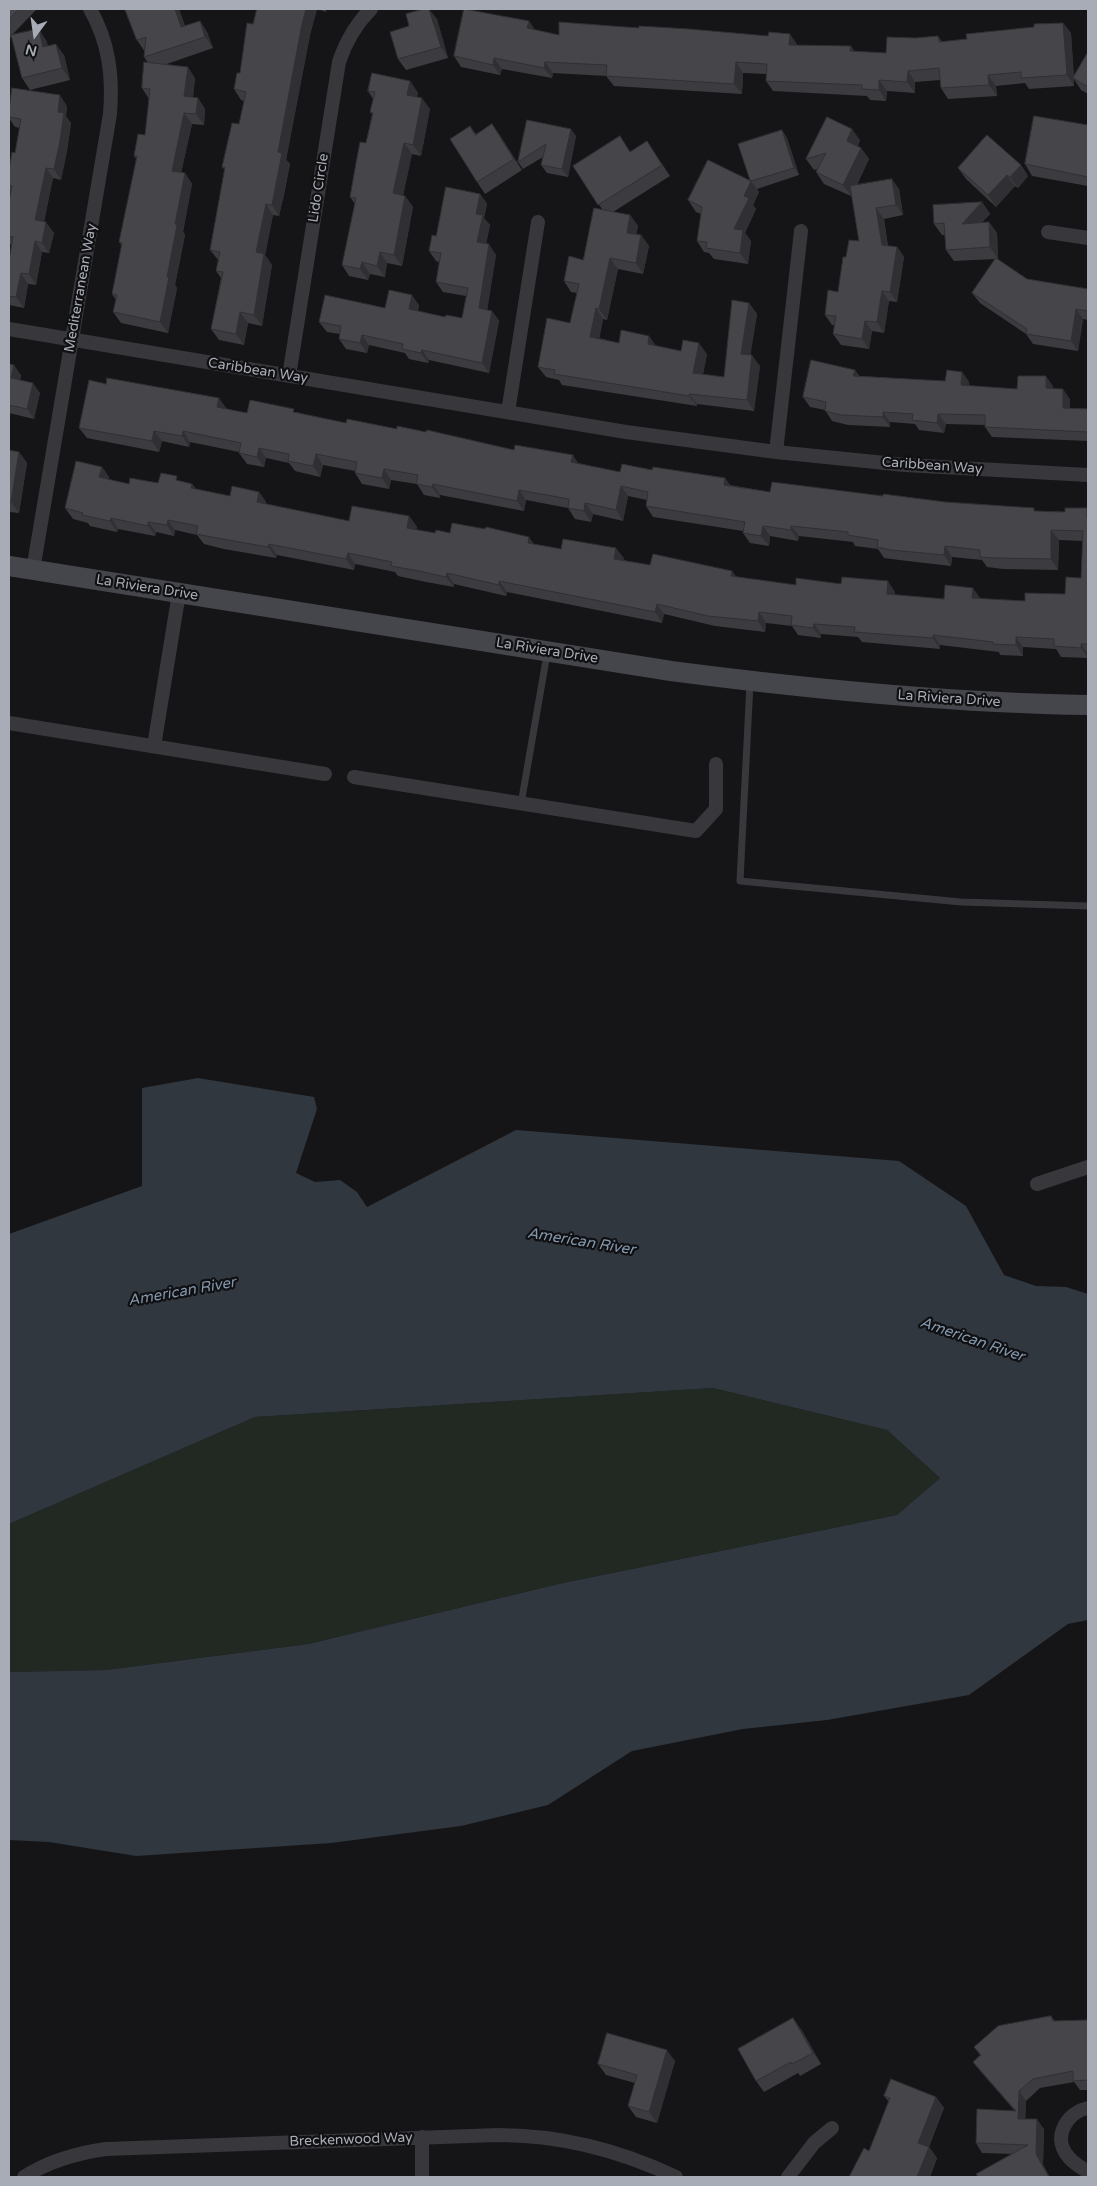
<!DOCTYPE html>
<style>
body{margin:0}
#map{position:relative;width:1097px;height:2186px;overflow:hidden;background:#151517;font-family:"Varela Round",sans-serif}
canvas{display:block}
.frame{position:absolute;inset:0;border:10px solid #a8acb6;pointer-events:none}
.north{position:absolute;left:10px;top:10px;width:50px;height:50px;-webkit-text-stroke:4px #101012;paint-order:stroke;rotate:194deg;font-size:14px;font-weight:700;line-height:20px;text-align:center;color:#a8acb6}
.north::after{content:'';display:block;margin:auto;width:18px;height:22px;background:#a8acb6;clip-path:polygon(50% 0,100% 100%,50% 72%,0 100%)}
</style>
<div id="map">
<canvas width="1097" height="2186"></canvas>
<div class="frame"></div>
<div class="north">N</div>
</div>
<script>
const context = document.querySelector('canvas').getContext('2d');
context.lineJoin = 'round';
function fill(path, color) { context.fillStyle = color; context.fill(path, 'evenodd'); }
function trace(path, color, width, dash) { context.strokeStyle = color; context.lineWidth = width; context.lineCap = dash ? 'butt' : 'round'; context.setLineDash(dash || []); context.stroke(path); }
function write(font, color, halo, rows, align = 'center') {
  context.font = font + ' "Varela Round",sans-serif'; context.lineWidth = 4.5; context.setLineDash([]); context.textBaseline = 'middle'; context.strokeStyle = halo; context.fillStyle = color; for (const [text, x, y, turn = 0] of rows) {
    context.save(); context.translate(x, y); context.rotate((+turn || 0) * Math.PI / 180); context.textAlign = isNaN(turn) ? turn : align; if (halo) context.strokeText(text, 0, 0); context.fillText(text, 0, 0); context.restore();
  }
}
fill(new Path2D(`
 M713 1388 887 1430 940 1478 897 1515 563 1583 308 1644 106 1670 9 1672V1524L255 1417Z`), '#222923');
fill(new Path2D(`
 M198 1078 314 1097 317 1109 296 1173 315 1182 340 1180 357 1192 367 1207 516 1130 899 1161 966 1206 1004 1275 1036 1286 1066 1287 1088 1294V1620L1068 1624 969 1695 827 1720 743 1729 632 1751 548 1805 461 1826 331 1843 136 1856 49 1842 9 1840V1672L106 1670 308 1644 563 1583 897 1515 940 1478 887 1430 713 1388 255 1417 9 1524V1234L142 1186V1088Z`), '#30373f');
trace(new Path2D(`
 M750 683 740 881 961 902 1088 906
 M521 804 547 654`), '#37373c', 7);
trace(new Path2D(`
 M1048 232 1088 238
 M9 329 626 432 776 452 905 465 1088 475
 M289 376 339 62C346 41 355 25 371 9
 M508 412 538 222
 M776 452 801 231
 M33 570 110 114C113 76 109 42 90 9
 M9 723 325 774
 M154 746 179 593
 M354 777 696 831 716 809V764
 M1037 1184 1088 1167
 M1088 2108C1068 2112 1052 2136 1067 2155 1072 2163 1081 2167 1088 2172
 M422 2137V2177
 M24 2177C49 2161 77 2153 106 2149L498 2135C561 2135 619 2150 676 2177
 M788 2177 814 2143 832 2128`), '#37373c', 14);
trace(new Path2D(`
 M9 566 671 671C809 689 948 703 1088 705`), '#45464b', 20);
fill(new Path2D(`
 M9 9H37L12 35 46 40 48 46 64 55 70 80 30 90 22 78 12 36 9 39Z
 M125 9H179L185 26 200 21 207 32 213 48 164 65 195 78 193 97 198 98 205 109 204 125 192 124 181 173H185L192 184 183 232 185 235 175 285 177 288 168 333 121 323 113 312 116 300 112 294 122 246 119 242 137 160 134 156 145 135 149 99 142 88 148 63 144 57 145 52 137 40Z
 M257 9H326V12L317 9 310 35 286 160 290 164 284 195 279 216 273 215 265 255 272 265 262 326 248 323 244 345 219 340 211 329 221 278 216 271 219 261 210 250 225 170 222 167 239 124 244 101 241 100 234 89 240 73Z
 M437 19 448 58 406 70 398 59Z
 M529 21 535 30 559 35 797 45 855 51 886 53 916 38 938 36 942 42 967 39 1063 23 1071 33 1074 78 1088 52V94L1081 90 1074 79V86L1029 89 1025 83 996 86 997 96 948 99 941 88 940 80 915 82V93L887 91 886 101 870 100 867 96 773 91 766 81V74L743 73 742 94 614 86 606 76 553 73 552 78 502 69 500 75 461 67 454 56Z
 M410 81 418 93 417 97 430 109 421 156 412 154 403 195 405 196 413 207 402 266 387 263 385 277 370 274 368 280 349 276 342 265 355 204 350 197 366 143 372 114 370 112 373 99 368 91Z
 M67 106 66 116 71 123 67 151 61 180 53 178 44 222 54 233 49 253 42 252 36 285 28 284 24 308 9 305V260L12 245 9 244V202L11 192 9 189V170L15 153 20 128 15 127 9 118V111Z
 M527 120 576 136 568 177 547 173 541 165 543 157 523 169 518 162Z
 M492 124 522 170 485 194 477 182 470 126 476 134Z
 M1088 125V186L1032 176 1025 164Z
 M782 130 787 138 799 175 757 189 759 192 753 205 756 209 745 233 751 241 748 264 714 259 709 253 704 252 697 241 701 214 696 212 688 200 750 180Z
 M860 140 858 146 861 148 869 159 857 185 899 189 903 215 884 219 888 246 897 247 904 257 897 302 889 301 884 333 872 331 869 349 841 345 833 334 835 325H832L825 315 838 292 846 257 859 241 852 196H851L824 184 816 172 818 169 814 170 806 159Z
 M647 141 670 176 613 212 630 215 638 226 636 234 641 235 649 246 643 274 618 269 607 320 603 319 599 338 619 343 657 346 681 351 707 354 703 374 724 377 749 303 757 314 750 355 760 366 754 411 697 404V406L562 385 559 380 546 377 538 367 570 323 577 293 571 292 564 281 583 260 602 209 573 166 630 152Z
 M1021 165 1028 176 1018 188 1015 186 996 207 966 179 958 168Z
 M480 194 487 204 484 218 490 225 486 244 496 255 487 310 492 311 499 321 489 373 429 360 428 363 409 359 405 353 369 345 367 353 346 349 339 339 340 334 327 332 319 322 385 308 419 305 418 311 445 317 462 318 466 296 443 292 436 282 439 262 436 261 429 251 436 236Z
 M982 202 990 214 982 222H989L997 233 998 259H996L1027 279 1088 289V320L1083 319 1078 351 1033 344 1026 334 980 303 972 293 995 259 954 261 946 250 945 235H942L934 224Z
 M9 364 21 375 20 380 40 393 34 419 9 413Z
 M855 370 859 376 945 381 962 372 969 382V386L1017 389 1053 386V388L1070 399V408L1088 409V441L992 437 985 427V425L946 424 944 433 919 430 915 424 890 422V427L848 425 832 421 825 410 810 407 803 397Z
 M227 409 247 413 296 412 346 423 397 429 514 450 620 472 652 470 725 478 730 485 770 492 883 496 1036 511 1065 512 1087 508 1088 510V658L1061 657 1056 649 1023 647V656L1000 655 999 652 940 645V649L862 642 858 637 821 634V638L798 635 792 626 766 623 765 632 715 626 664 614 662 623 507 592 506 596 454 584V587L426 582 398 576 395 572 355 564 354 570 277 555 276 558 224 549 204 544 197 535 175 530 174 536 156 532 155 536 118 529 117 532 90 526 88 523 73 519 65 508 102 467 109 477V480L129 484 158 483 180 481 192 484 196 489 230 496 259 492 266 502V504L349 521 409 516 417 527 416 530 435 533H450L534 544 561 549 624 558 623 560 650 565 732 571 736 577 796 585 895 592V595L944 599H980L1025 601 1065 594 1081 578 1083 541 1059 540 1058 570 1003 569 987 567 982 560 952 557 951 566 899 560 884 558 878 549 855 546 853 542 799 536 798 541 770 536 769 546 750 543 743 533V531L653 517 646 506 647 500 628 496 623 521 593 514 591 522 575 519 568 508 526 500 524 511 440 495V498L424 495 417 484 391 480 389 489 362 484 355 473V471L323 465 320 477 295 471 289 463 266 458 264 467 247 464 239 453V452L190 442 189 447 162 441 159 452 87 438 79 428Z
 M9 450 19 452 27 463 19 513 9 512Z
 M1051 2016 1055 2021 1088 2020V2090H1080L1074 2082 1040 2088 1026 2101 1025 2119 1044 2129 1043 2164 1013 2154 982 2153 976 2143 1015 2111 980 2071 973 2062 980 2055 974 2047Z
 M801 2029 821 2064 800 2076 798 2073 764 2092 756 2081Z
 M675 2061 657 2123 636 2117 628 2106 635 2083 606 2075 598 2064Z
 M884 2096 936 2097 944 2108 929 2147 937 2158 930 2177H849L869 2151 889 2102Z`), '#3b3b40');
fill(new Path2D(`
 M175 9H179L189 38 181 27Z
 M306 9H317L310 35 286 160 290 164 279 216 272 205 278 152 302 24Z
 M429 9 437 19 448 58 441 47Z
 M200 21 207 32 213 48 205 37Z
 M529 21 536 32 527 28Z
 M1063 23 1071 33 1074 86 1067 75Z
 M39 29 46 40 51 58 43 47Z
 M790 34 797 44V55L789 45Z
 M56 44 64 55 70 80 62 68Z
 M851 46 858 56 850 51Z
 M494 58 502 69 500 75 493 65Z
 M545 62 553 73 552 78 544 68Z
 M736 62 743 73 742 94 734 84Z
 M188 67 195 78 192 107 184 96Z
 M908 71 915 82V93L907 82Z
 M988 75 996 86 997 96 989 85Z
 M879 80 887 91 886 101 879 90Z
 M410 81 418 93 415 106 407 95Z
 M60 95 67 106 66 116 71 123 67 151 61 180 54 169 58 112Z
 M198 98 205 109 204 125 196 114Z
 M422 98 430 109 421 156 413 145Z
 M184 113 192 124 179 182 172 171Z
 M492 124 500 135 522 170 514 159Z
 M571 129 576 136 568 177 562 169Z
 M852 129 860 140 855 152 847 141Z
 M782 130 787 138 799 175 794 168Z
 M404 143 412 154 401 205 393 193Z
 M861 148 869 159 851 196 843 185Z
 M1021 165 1028 176 1018 188 1010 177Z
 M46 168 53 178 42 230 35 220Z
 M185 173 192 184 183 232 185 235 175 285 177 288 168 333 160 322 175 224Z
 M1007 175 1015 186 996 207 988 195Z
 M892 179 899 189 903 215 896 205Z
 M751 181 759 192 753 205 756 209 745 233 751 241 748 264 740 253 734 229 744 196Z
 M480 194 487 204 484 218 490 225 484 253 477 242 476 214Z
 M405 196 413 207 402 266 394 255Z
 M982 202 990 214 970 235 962 224Z
 M266 204 273 215 265 255 272 265 262 326 254 315 256 252Z
 M876 208 884 219 889 255 882 245Z
 M630 215 638 226 635 243 627 233Z
 M46 222 54 233 49 253 42 243Z
 M989 222 997 233 998 259 990 247Z
 M641 235 649 246 643 274 636 263Z
 M35 241 42 252 36 285 29 274Z
 M489 244 496 255 486 318 479 308Z
 M897 247 904 257 897 302 890 292Z
 M380 252 387 263 385 277 377 266Z
 M610 258 618 269 607 320 599 309Z
 M362 262 370 274 368 280 360 269Z
 M21 273 28 284 24 308 16 297Z
 M882 291 889 301 884 333 877 322Z
 M412 295 419 305 416 319 409 309Z
 M749 303 757 314 749 365 741 354Z
 M596 308 603 319 598 347 590 337Z
 M1076 309 1083 319 1078 351 1071 341Z
 M492 311 499 321 489 373 482 363Z
 M240 312 248 323 244 345 236 334Z
 M865 321 872 331 869 349 862 339Z
 M362 335 369 345 367 353 360 343Z
 M649 336 657 347 648 344Z
 M699 343 707 354 701 384 693 373Z
 M422 350 429 360 428 363 421 353Z
 M752 355 760 366 754 411 747 400Z
 M14 365 21 375 18 388 11 378Z
 M855 370 862 380 853 376Z
 M962 372 969 382 968 395 961 385Z
 M1046 376 1053 386V398L1046 388Z
 M33 383 40 393 34 419 27 409Z
 M1063 389 1070 399V418L1063 408Z
 M689 394 697 404V406L689 396Z
 M219 398 227 409 217 407Z
 M883 412 890 422V427L883 417Z
 M938 414 946 424 944 433 937 423Z
 M154 431 162 441 159 452 152 441Z
 M183 431 190 442 189 447 182 436Z
 M259 448 266 458 264 467 257 457Z
 M19 452 27 463 19 513 11 502Z
 M316 454 323 465 320 477 313 466Z
 M573 455 580 466 571 462Z
 M102 467 109 477 107 488 99 477Z
 M384 469 391 480 389 489 382 478Z
 M725 478 733 489 724 485Z
 M192 484 200 494 191 488Z
 M433 484 440 495V498L432 487Z
 M621 486 628 496 623 521 616 510Z
 M519 490 526 500 524 511 517 501Z
 M259 492 266 502 264 512 257 502Z
 M585 503 593 514 591 522 584 511Z
 M409 516 417 527 414 538 407 528Z
 M111 518 118 529 117 532 110 521Z
 M168 520 175 530 174 536 167 525Z
 M148 522 156 532 155 536 148 526Z
 M763 526 770 536 769 546 761 536Z
 M791 526 799 536 798 541 791 530Z
 M1051 530 1059 540 1058 570 1051 559Z
 M529 537 537 548 528 543Z
 M269 544 277 555 276 558 268 547Z
 M945 546 952 557 951 566 944 555Z
 M616 548 624 558 622 569 614 559Z
 M348 553 355 564 354 570 346 559Z
 M732 571 740 582 731 576Z
 M447 573 454 584V587L446 577Z
 M499 581 507 592 506 596 499 585Z
 M888 581 895 592 894 605 887 594Z
 M973 588 981 599 972 598Z
 M657 604 664 614 662 623 655 612Z
 M759 612 766 623 765 632 758 621Z
 M814 624 821 634V638L813 628Z
 M933 635 940 645V649L933 638Z
 M1016 637 1023 647V656L1016 645Z
 M1081 644 1088 654V658L1081 648Z
 M793 2018 801 2029 821 2064 813 2053Z
 M667 2050 675 2061 657 2123 649 2112Z
 M1019 2091 1026 2101 1025 2128 1018 2119Z
 M936 2097 944 2108 926 2154 918 2143Z
 M1037 2119 1044 2129 1043 2164 1050 2177H1049L1036 2154Z
 M929 2147 937 2158 930 2177H917Z`), '#303034');
const building = new Path2D(`
 M9 9H19L9 19Z
 M125 9H175L181 27 200 21 205 37 144 57 146 37 137 40Z
 M257 9H306L302 24 278 152 282 153 276 184 272 205 266 204 256 252 264 254 254 315 240 312 236 334 211 329 223 272 216 271 220 252 210 250 225 167H222L232 123 239 124 246 92 234 89 237 73H240L247 23 253 24Z
 M424 9H429L441 47 398 59 390 32 409 26 406 14Z
 M464 9 529 21 527 28 559 35V22L639 28V26L689 29 768 36 769 32 790 34 789 45 851 46 850 51 886 53 887 37 916 38 938 36 939 42 967 39 966 34 1034 27V24L1063 23 1067 75 1021 78V72L988 75 989 85 941 88 939 68 908 71 907 82 879 80V90L862 89V85L766 81 767 64 736 62 734 84 606 76 607 65 545 62 544 68 494 58 493 65 454 56Z
 M39 29 43 47 56 44 62 68 22 78 11 35Z
 M1088 52V87L1073 78Z
 M144 62 188 67 184 96 198 98 196 114 184 113 172 171 185 173 175 224 177 225 167 277H169L160 322 113 312 117 295 112 294 122 243 119 242 137 156H134L138 134 145 135 150 89 142 88Z
 M372 73 410 81 407 95 422 98 413 145 404 143 393 193 405 196 394 255 380 252 377 266 362 262 360 269 342 265 356 198 350 197 356 163 360 142 366 143 373 113 370 112 375 92 368 91Z
 M12 88 60 95 58 112 64 113 60 141 54 169 46 168 35 220 46 222 42 243 35 241 29 274 21 273 16 297 9 296V260L13 237 9 236V201L12 186 9 185V170L12 152 15 153 21 119 9 117V111Z
 M1034 116 1088 125V177L1025 164Z
 M827 117 852 129 847 141 861 148 843 185 816 172 826 153 806 159Z
 M527 120 571 129 562 169 541 165 546 144 518 162Z
 M492 124 514 159 477 182 450 139 470 126 475 135Z
 M782 130 794 168 751 181 750 180 738 144Z
 M987 135 1021 165 1010 177 1007 175 988 195 958 168Z
 M620 136 630 152 647 141 662 165 598 205 573 166Z
 M708 160 751 181 744 196 749 198 734 229 743 230 740 253 706 248 707 242 697 241 702 207 688 200Z
 M892 179 896 205 876 208 882 245 897 247 890 292 882 291 877 322 865 321 862 339 833 334 836 316 825 315 828 290 838 292 843 257H846L849 240 859 241 850 186Z
 M446 187 480 194 476 214 483 215 477 242 489 244 479 308 492 311 482 363 422 350 421 353 402 349 403 344 362 335 360 343 339 339 341 326 319 322 325 295 385 308 389 290 412 295 409 309 445 317 446 315 462 318 468 288 436 282 441 253 429 251 432 235 436 236Z
 M982 202 962 224 989 222 990 247 946 250 944 223 934 224 933 205Z
 M594 208 630 215 627 233 641 235 636 263 610 258 599 309 596 308 590 337 619 343 621 330 649 336 648 344 681 351 683 340 699 343 693 373 724 377 732 300 749 303 741 354 752 355 747 400 689 394V396L554 374 555 370 538 367 547 318 570 323 579 284 564 281 569 256 583 260Z
 M996 258 1027 279 1088 289V311L1076 309 1071 341 1026 334 1027 329 972 293Z
 M811 360 855 370 853 376 945 381 947 370 962 372 961 385 1017 389 1018 376H1046V388L1063 389V408L1088 409V432L985 427V415L938 414 937 423 912 420 913 414 883 412V417L841 415 825 411 826 402 803 397Z
 M9 364 14 365 11 378 33 383 27 409 9 405Z
 M107 378 219 398 217 407 247 413 250 400 294 409 293 412 346 423 347 419 397 429V426L426 432 427 430 514 450 515 445 573 455 571 462 620 472 622 464 652 470 653 467 725 478 724 485 770 492 772 482 883 496V494L945 502 1034 508V511L1065 512V508H1087V518H1088V644H1081V648L1054 646V639L1016 637V645L993 644V642L933 635V638L854 632 855 627 814 624 813 628 791 625 792 616 759 612 758 621 708 616 657 604 655 612 499 581V585L447 573 446 577 419 571 391 566 392 562 348 553 346 559 269 544 268 547 217 538 196 534 198 526 168 520 167 525 148 522V526L111 518 110 521 82 515 83 513 65 508 76 461 102 467 99 477 129 484 130 478 158 483 161 473 177 476 176 480 192 484 191 488 230 496 232 486 259 492 257 502 349 521 352 506 409 516 407 528 435 533 436 530 450 533 452 523 485 529 486 527 529 537 528 543 561 549 563 539 616 548 614 559 650 565 653 554 732 571 731 576 796 585V578L841 584 842 577 888 581 887 594 944 599 945 585 973 588 972 598 1025 601V593L1065 594 1066 577 1081 578 1083 531 1051 530V559L995 558 980 557V550L945 546 944 555 891 550 877 547 878 540 848 535V532L791 526V530L763 526 761 536 743 533 745 522 646 506 648 492 621 486 616 510 585 503 584 511 568 508 569 499 519 490 517 501 433 484 432 487 416 484 418 475 384 469 382 478 355 473 357 462 316 454 313 466 288 461 289 454 259 448 257 457 239 453 241 443 183 431 182 436 154 431 152 441 79 428 89 380 106 384Z
 M9 450 19 452 11 502H9Z
 M1051 2016 1053 2021 1088 2020V2080L1073 2081V2071L1033 2079 1019 2091 1018 2119H1037L1036 2154 1049 2177H978L976 2174 1028 2145 976 2143 977 2109 1016 2111 973 2062 981 2055 974 2047 998 2026Z
 M793 2018 813 2053 792 2064 791 2062 756 2081 738 2049Z
 M607 2033 667 2050 649 2112 628 2106 637 2075 598 2064Z
 M891 2079 936 2097 918 2143 929 2147 917 2177H849L864 2148 869 2151 890 2098 884 2096Z`);
fill(building, '#45454a');
trace(building, '#303034', 1);
write('14px', '#a8acb6', '#101012', [
 ["Lido Circle",319,188,-81],
 ["Mediterranean Way",81,288,-80],
 ["Caribbean Way",258,371,9],
 ["Caribbean Way",932,466,4],
 ["La Riviera Drive",147,588,9],
 ["La Riviera Drive",547,651,9],
 ["La Riviera Drive",949,699,4],
 ["Breckenwood Way",351,2140,-2]
]);
write('italic 15px', '#8397ad', '#101012', [
 ["American River",581,1242,9],
 ["American River",182,1292,-10],
 ["American River",972,1340,19]
]);
</script>
